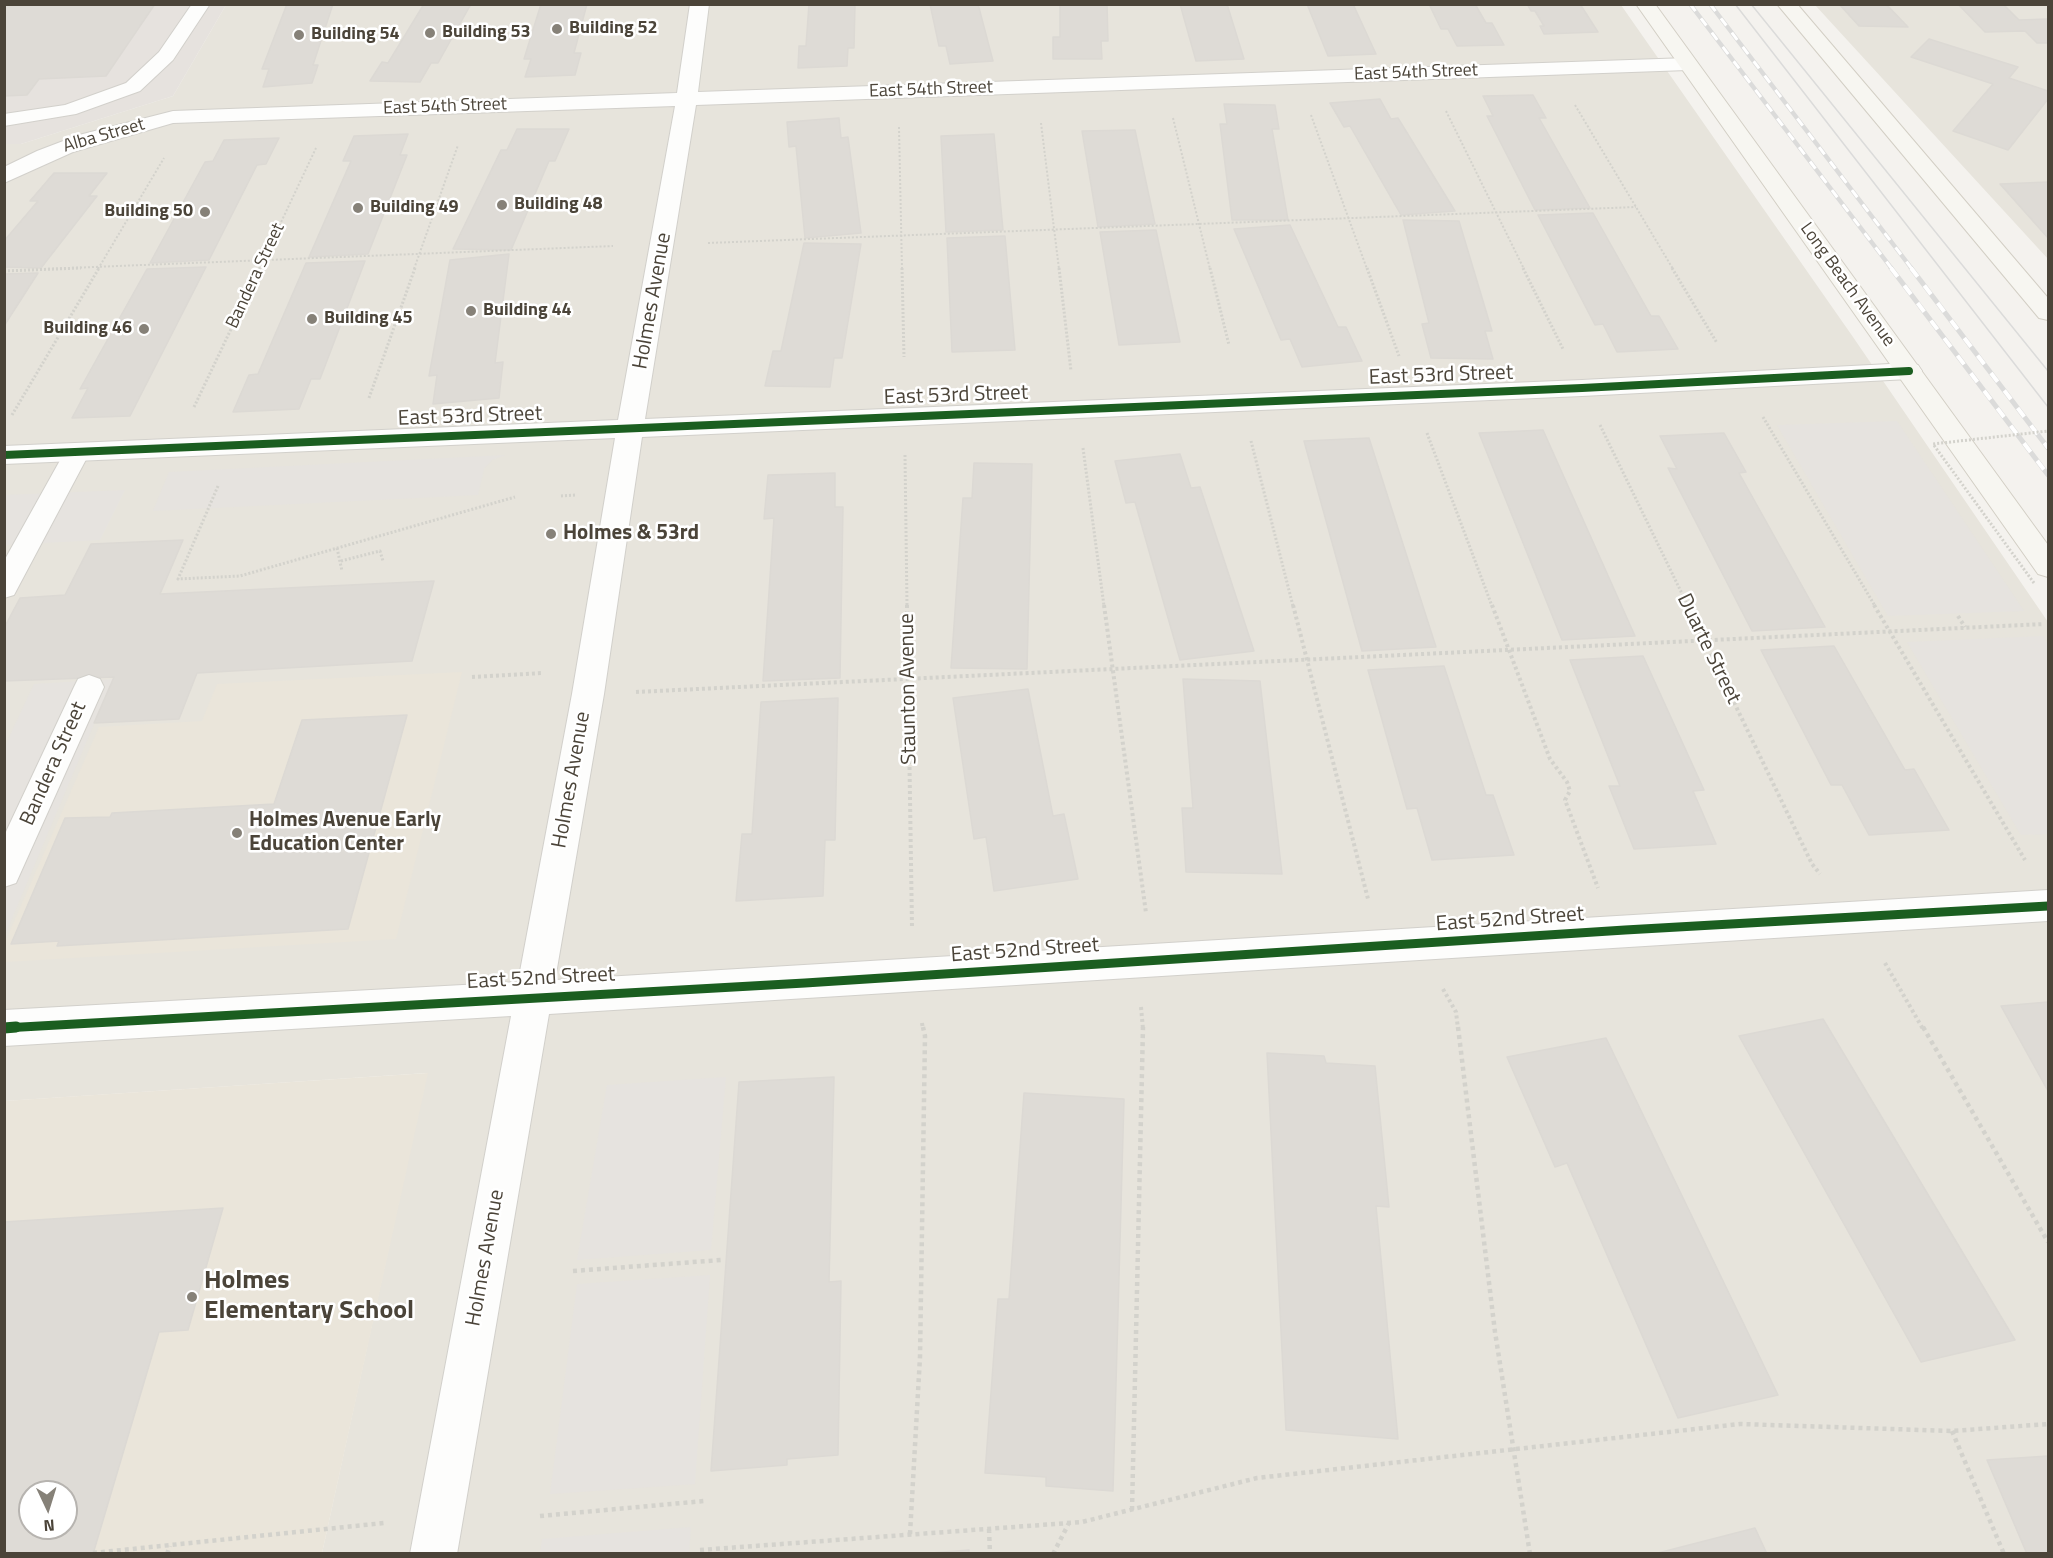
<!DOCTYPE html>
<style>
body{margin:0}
#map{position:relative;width:2053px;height:1558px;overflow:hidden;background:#f4f2ee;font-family:"Titillium Web",sans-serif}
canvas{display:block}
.frame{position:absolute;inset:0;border:6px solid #4b4439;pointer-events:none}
.north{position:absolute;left:18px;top:1480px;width:60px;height:60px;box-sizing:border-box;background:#fff;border:2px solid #b7b4b0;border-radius:50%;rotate:176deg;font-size:16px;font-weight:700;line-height:24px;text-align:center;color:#4b4439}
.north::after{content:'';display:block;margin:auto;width:21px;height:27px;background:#868178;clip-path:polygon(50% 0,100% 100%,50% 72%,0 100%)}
</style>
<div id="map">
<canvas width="2053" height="1558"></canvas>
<div class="frame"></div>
<div class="north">N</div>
</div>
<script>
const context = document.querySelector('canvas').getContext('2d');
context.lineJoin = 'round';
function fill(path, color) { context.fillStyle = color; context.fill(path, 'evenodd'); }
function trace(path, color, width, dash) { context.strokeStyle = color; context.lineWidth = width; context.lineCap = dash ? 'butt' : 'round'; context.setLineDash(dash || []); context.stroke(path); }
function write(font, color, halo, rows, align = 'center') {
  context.font = font + ' "Titillium Web",sans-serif'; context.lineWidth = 5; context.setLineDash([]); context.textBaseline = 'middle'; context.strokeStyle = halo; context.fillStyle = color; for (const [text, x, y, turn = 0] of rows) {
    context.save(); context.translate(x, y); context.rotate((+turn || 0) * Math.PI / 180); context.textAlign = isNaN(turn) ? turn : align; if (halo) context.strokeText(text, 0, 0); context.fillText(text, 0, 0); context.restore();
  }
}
fill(new Path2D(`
 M226 5H1621L1853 337 2048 622V1553H322L427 1073 5 1101 4 144H21L173 96Z
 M1815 5H2048V259Z`), '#e7e4dc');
fill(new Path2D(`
 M4 5H226L173 96 21 144H5Z`), '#e6e2de');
fill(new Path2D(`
 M462 672 396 939 5 962V942L99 727 202 721 217 684Z
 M428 1073 322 1553H5L4 1101ZM30 1492H66V1528H30Z`), '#eae5da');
fill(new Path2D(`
 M1897 421 2024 611 1888 616 1777 425Z
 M506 455 492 460 484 469 478 495 153 511 169 472Z
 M125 490 100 540 5 545 4 495Z
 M2043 636 2048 644V834L2021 835 1907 642Z
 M113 679 5 935V746L34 684Z
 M726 1077 711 1250 577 1260 607 1085Z
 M710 1275 695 1484 550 1494 577 1284Z
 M691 1527 689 1553H540L542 1539Z`), '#e6e3df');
const building = new Path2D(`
 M4 4H155L106 76 39 79 27 95 4 96Z
 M287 4H333L313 65H318L312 83 263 87 269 69H262Z
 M424 4H471L438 63H431L420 82 370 81 382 62 388 63Z
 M541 4H587L574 53H581L575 75 525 77 531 59H524Z
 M809 4H855L854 48H848L847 66 798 68 799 46H806Z
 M930 4H978L993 61 950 64 946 46H939Z
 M1060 4H1107L1108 41H1101L1102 59H1053V37H1060Z
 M1180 4H1227L1244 59 1196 61Z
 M1307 4H1353L1376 54 1328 56Z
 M1429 4H1475L1486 23H1492L1504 45 1457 46 1448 29H1441Z
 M1527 4H1580L1598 32 1544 34 1540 26H1544L1535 11H1531Z
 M1839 4H1886L1908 27 1859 26Z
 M1958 4H2003L2019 20 2048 19V43H2037L2025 31 1985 32Z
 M1929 39 2018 67 2009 78 2048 91V99L2008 150 1953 131 1993 84 1911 57Z
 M1533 95 1546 118H1539L1590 208 1535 210 1487 116H1493L1483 96Z
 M1380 99 1391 119 1398 118 1455 211 1401 215 1350 126 1344 127 1330 103Z
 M1224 104 1275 105 1279 129H1272L1288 220H1232L1220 124H1227Z
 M839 118 841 138 848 137 861 233 805 238 796 146 789 147 787 122Z
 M517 129H569L555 161H549L511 250 453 249 501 150H507Z
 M1135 130 1155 224 1098 227 1082 131Z
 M408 134 400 155H407L368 254 309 257 351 161H343L354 136Z
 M994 134 1003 230 946 232 941 136Z
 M279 138 266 164 257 165 209 260 150 263 205 162 213 161 224 140Z
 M54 173H107L89 196H97L41 268 4 267V241L38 201H30Z
 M2048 182V238L2000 184Z
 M1593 213 1651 316H1659L1678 349 1617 352 1603 324 1595 325 1538 215Z
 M1403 220 1459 221 1492 331H1485L1493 359 1431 358 1422 324 1429 323Z
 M1290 225 1338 327H1346L1362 361 1302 367 1290 339 1281 340 1234 229Z
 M1156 230 1180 342 1119 345 1100 232Z
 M1005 236 1015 350 952 352 947 238Z
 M804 243 861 244 842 358H834L830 387 765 386 773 351H781Z
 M509 254 495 363 503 362 499 398 433 404 437 375 429 376 450 260Z
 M365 261 320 379H311L299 409 233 412 249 375 258 374 306 263Z
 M206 267 130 416 72 418 88 388 80 389 147 269Z
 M38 273 4 326V274Z
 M1543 430 1635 636 1562 640 1479 433Z
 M1724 433 1746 472 1739 473 1825 627 1752 631 1668 468 1677 469 1660 436Z
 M1369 438 1436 647 1362 651 1304 441Z
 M1180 454 1191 488 1200 487 1254 651 1180 660 1135 502 1126 503 1115 461Z
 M974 463 1032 464 1027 669 951 668 963 498H972Z
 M835 473V507H843L840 678 763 681 774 518 764 519 768 475Z
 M183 540 160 594 434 581 412 661 197 673 179 719 94 723 114 677 4 681V628L20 598 65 595 91 544Z
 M1834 646 1905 770 1914 769 1949 830 1869 835 1842 785H1831L1761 650Z
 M1643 656 1704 790 1693 791 1716 844 1634 849 1609 786H1620L1570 660Z
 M1444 666 1486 795H1493L1514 855 1432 860 1417 808 1407 809 1368 670Z
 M1183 679 1260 681 1282 874 1186 872 1182 808H1193Z
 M1028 689 1053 816 1064 814 1078 879 994 891 986 837 974 839 953 698Z
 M838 698 835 840H825L823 896 736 901 742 834H752L761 702Z
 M407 715 348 929 57 946 59 941 11 944 65 818 110 817 112 813 274 804 302 720Z
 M2048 1002V1091L2001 1006Z
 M1823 1019 2015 1340 1921 1362 1739 1036Z
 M1606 1038 1778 1395 1678 1418 1567 1163 1555 1167 1507 1057Z
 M1267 1053 1324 1056 1326 1063 1375 1066 1389 1207 1376 1206 1398 1439 1286 1430Z
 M834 1077 829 1282 841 1281 838 1455 787 1459V1465L711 1471 739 1082Z
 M1024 1093 1124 1099 1113 1491 1046 1486V1477L985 1473 998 1299H1009Z
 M223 1208 188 1330 159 1332 93 1554H4V1222ZM30 1492H66V1528H30Z
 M2048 1456V1554H2027L1987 1460Z
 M1755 1528 1767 1554H1654Z
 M969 1550V1554H918Z`);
fill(building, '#dedbd6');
trace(building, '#dcd9d4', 1.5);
const lane = new Path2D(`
 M192 4H210L173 60 140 91 76 114 4 126V114L65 105 126 83 159 52Z
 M77 443 86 446 90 452 14 595 4 598V561L68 446Z
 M89 675 100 679 104 687 16 883 4 887V836L74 687 78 679Z`);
const street = new Path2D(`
 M690 4H709L698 92 1688 58 1695 60 1698 64 1695 68 1688 70 696 105 645 419 1582 380 1909 363 1918 365 1922 371 1918 377 1909 379 1582 396 642 437 604 694 555 980 2048 890V921L549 1014 457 1554H410L511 1016 4 1046V1010L518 982 572 694 615 438 4 464V446L618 420 675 106 173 123 73 152 4 183V167L37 151 79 135 173 111 677 93Z`);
const secondary = new Path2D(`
 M1636 4H1655L2048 545V577L2038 574Z
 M1777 4H1797L2048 298V320L2039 318Z`);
trace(lane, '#d2d0cb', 2);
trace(street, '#d2d0cb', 2);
trace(secondary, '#d3cfc5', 2);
trace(new Path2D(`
 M1575 105 1673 269
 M1446 111 1524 269
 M1311 115 1367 269
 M1173 118 1210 269
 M1041 123 1059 269
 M899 127 902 269
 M708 243 1636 207
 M44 269 613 246
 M98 269 164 158
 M259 269 316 148
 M414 269 458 145`), '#d3d2cc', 2, [2, 2]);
trace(new Path2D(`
 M902 268 904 357
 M1059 268 1071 371
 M1210 268 1229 345
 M1367 268 1399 356
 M1523 268 1563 349
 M1672 268 1717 343
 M4 271 81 268
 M369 398 415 268
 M194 407 260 268
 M12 415 99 268
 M1763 417 1875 606
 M1600 425 1688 606
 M1427 433 1492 606
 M1251 441 1293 606
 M1083 448 1104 606
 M905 455 907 606
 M218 486 178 579 240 576 515 497
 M561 496 576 495
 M337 548 342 571
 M341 561 380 551 383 561`), '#d3d2cc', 3, [2, 2]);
trace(new Path2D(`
 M907 605 912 927
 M1104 605 1146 913
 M1293 605 1368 899
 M1492 605 1550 759 1567 782 1570 791 1565 800 1598 888
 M1687 605 1812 864 1820 874
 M1874 605 2025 860
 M1958 616 1965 627
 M472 677 543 673
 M636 692 2044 624
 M1885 963 1923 1029
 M1443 989 1456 1012 1458 1029
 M1141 1007 1143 1029
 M922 1023 923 1029`), '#d3d2cc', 4, [3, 3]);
trace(new Path2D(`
 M1458 1027 1495 1332 1530 1554
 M1923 1027 2048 1242
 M573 1271 721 1260
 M1952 1431 2004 1554
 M1132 1510 1143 1027
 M540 1516 704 1501
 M989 1529 990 1554
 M910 1534 920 1357 925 1036 923 1027
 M700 1550 1082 1522 1257 1478 1740 1424 1952 1431 2048 1424
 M93 1553 384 1523
 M167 1554 170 1546
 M1053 1554 1069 1523`), '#d3d2cc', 4.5, [4, 4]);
fill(lane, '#fdfdfc');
fill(street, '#fdfdfc');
fill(secondary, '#f7f6f1');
trace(new Path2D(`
 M1735 4 2048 407
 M1751 4 2048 371`), '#dbdbda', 1.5);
const railFar1 = new Path2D(`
 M1690 4 1892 269
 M1710 4 1912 269`);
const rail = new Path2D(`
 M1891 268 2048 475
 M1911 268 2048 448`);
trace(railFar1, '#dbdbda', 4.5);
trace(rail, '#dbdbda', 5);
trace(railFar1, '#fff', 3, [9]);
trace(rail, '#fff', 4, [11]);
trace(new Path2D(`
 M2034 583 1933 444 2048 431`), '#d3d2cc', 3, [2, 2]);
trace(new Path2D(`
 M4 455 1582 388 1909 371`), '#1b5e20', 8);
trace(new Path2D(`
 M4 1028 805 983 1625 930 2048 906`), '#1b5e20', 9);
trace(new Path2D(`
 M4 1028 16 1027`), '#1b5e20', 11);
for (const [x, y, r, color] of [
 [557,29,6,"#868178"],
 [430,33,6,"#868178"],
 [299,35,6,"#868178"],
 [502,205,6,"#868178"],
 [358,208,6,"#868178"],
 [205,212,6,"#868178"],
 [471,311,6,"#868178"],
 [312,319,6,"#868178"],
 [144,329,6,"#868178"],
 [551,534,6,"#868178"],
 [237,833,6,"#868178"],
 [192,1297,6,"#868178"]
]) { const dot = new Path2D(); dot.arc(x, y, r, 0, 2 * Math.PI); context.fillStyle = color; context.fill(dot); trace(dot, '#fff', 2); }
write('bold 18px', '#4b4439', '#fff', [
 ["Building 52",569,29],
 ["Building 53",442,33],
 ["Building 54",311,35],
 ["Building 48",514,205],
 ["Building 49",370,208],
 ["Building 50",193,212,"right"],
 ["Building 44",483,311],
 ["Building 45",324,319],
 ["Building 46",132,329,"right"]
], 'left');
write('18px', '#4b4439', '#fff', [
 ["East 54th Street",1416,73,-2],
 ["East 54th Street",931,90,-2],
 ["East 54th Street",445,107,-2],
 ["Alba Street",104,136,-16],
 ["Bandera Street",256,276,-65],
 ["Long Beach Avenue",1847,285,54]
]);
write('21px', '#4b4439', '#fff', [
 ["Holmes Avenue",653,301,-80],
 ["East 53rd Street",1441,376,-2],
 ["East 53rd Street",956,396,-2],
 ["East 53rd Street",470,417,-2],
 ["Duarte Street",1708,649,64],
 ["Staunton Avenue",909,689,-91],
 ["Bandera Street",54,764,-66],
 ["Holmes Avenue",572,780,-80],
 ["East 52nd Street",1510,920,-4],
 ["East 52nd Street",1025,951,-4],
 ["East 52nd Street",541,979,-3],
 ["Holmes Avenue",486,1258,-80]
]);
write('bold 21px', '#4b4439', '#fff', [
 ["Holmes & 53rd",563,534],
 ["Holmes Avenue Early",249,821],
 ["Education Center",249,845]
], 'left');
write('bold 26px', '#4b4439', '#fff', [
 ["Holmes",204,1282],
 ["Elementary School",204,1312]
], 'left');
</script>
